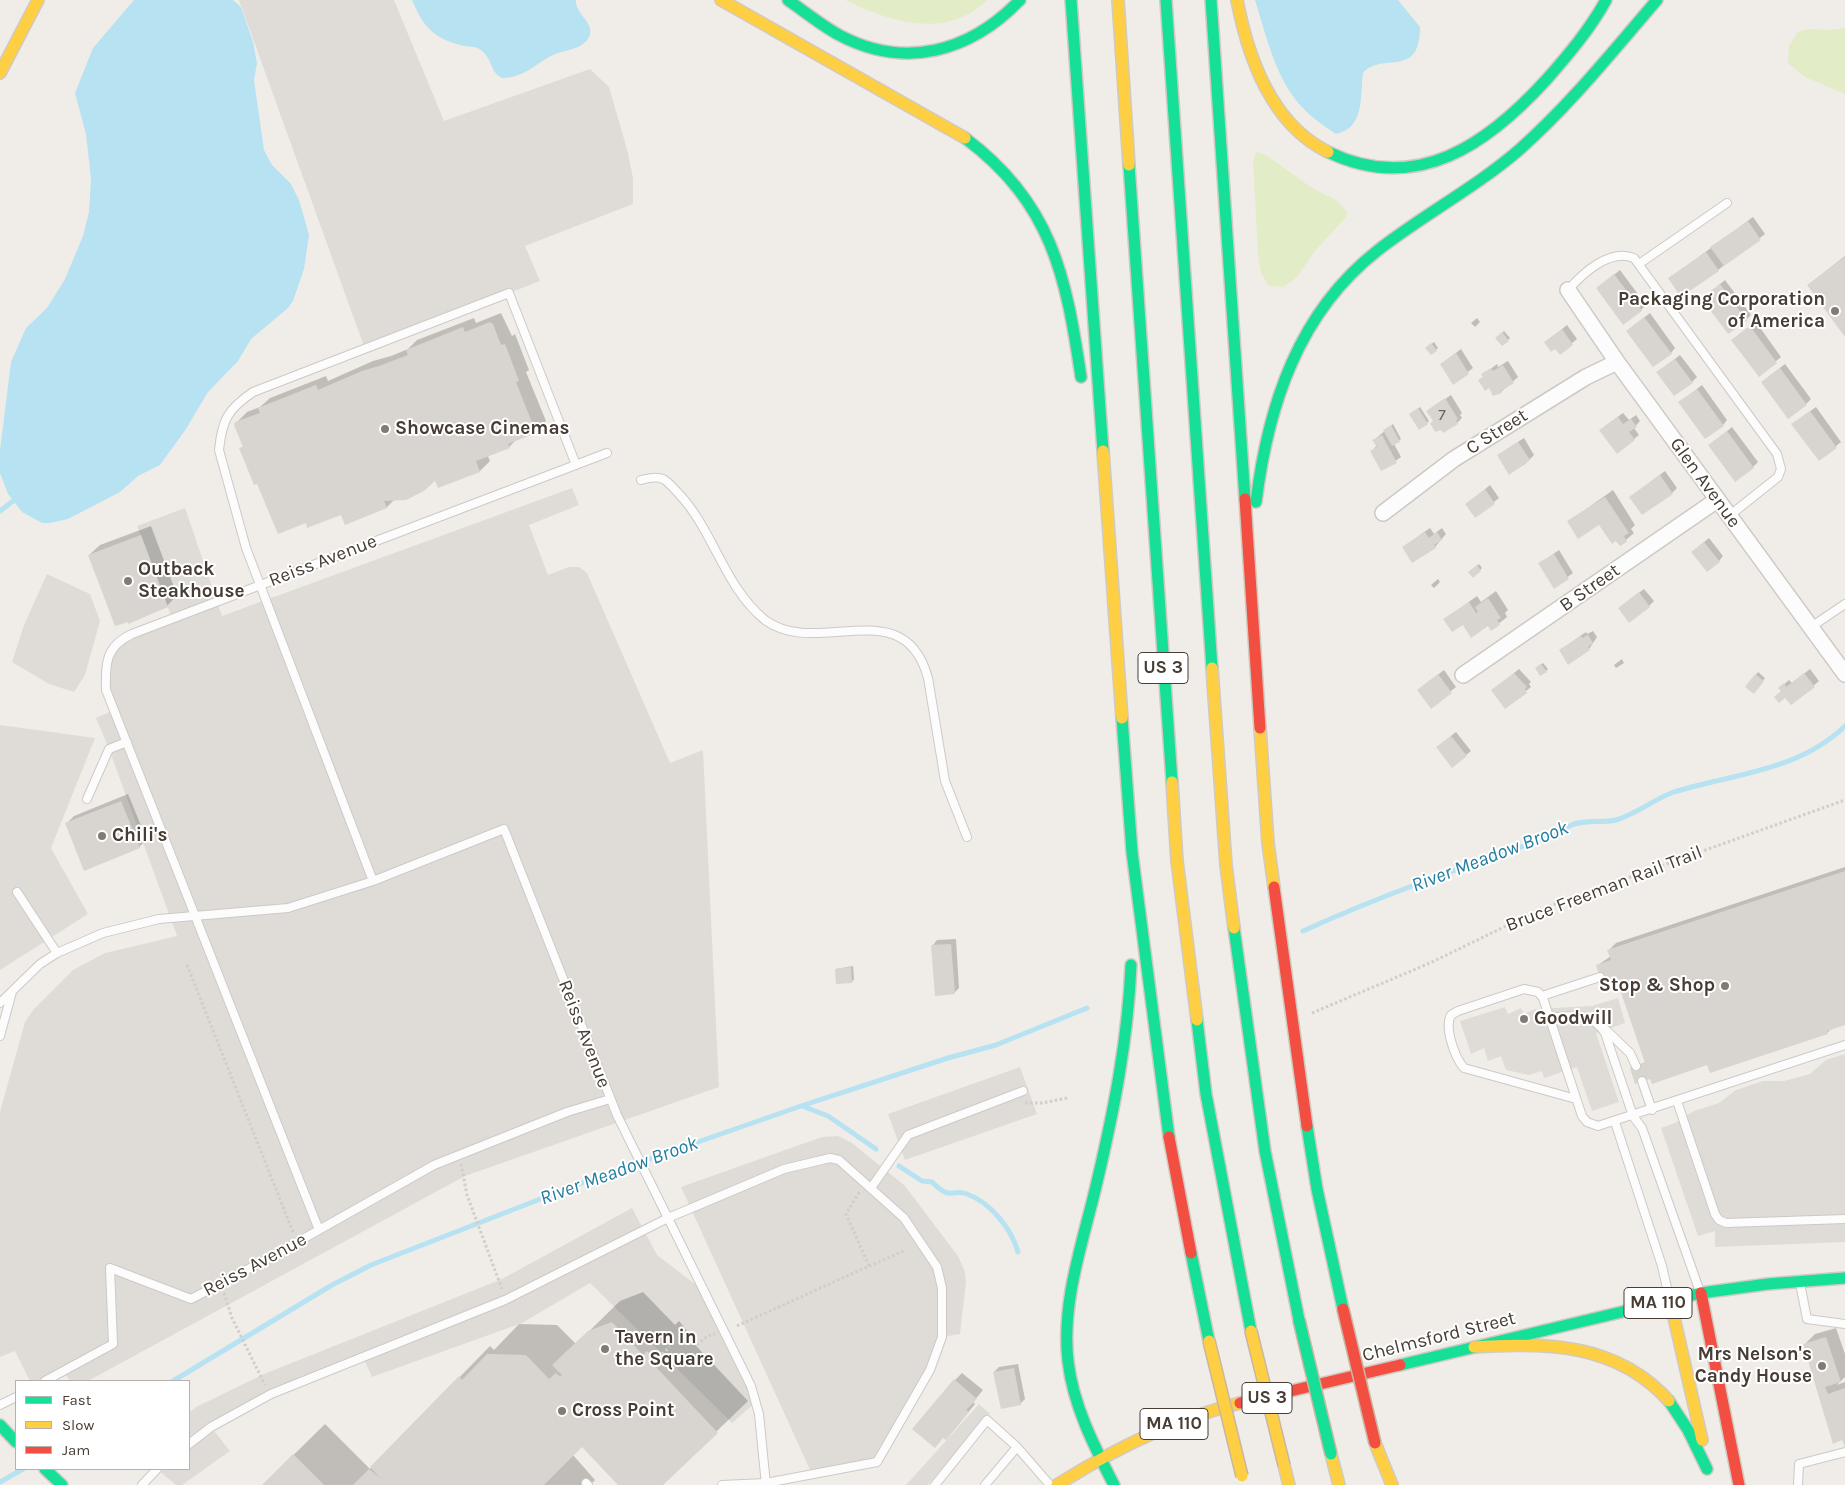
<!DOCTYPE html>
<style>
body{margin:0}
#map{position:relative;width:1845px;height:1485px;overflow:hidden;background:#f0ede8;font-family:Karla,sans-serif}
canvas{display:block}
.legend{position:absolute;left:15px;top:1380px;width:175px;height:90px;box-sizing:border-box;background:#fff;border:1px solid #b5b1ae;margin:0;padding:6px 9px;list-style:none;font-size:15px;color:#473d34}
.legend li{display:flex;align-items:center;gap:10px;height:25px}
.legend b{width:25px;border:1px solid #b5b1ae}
</style>
<div id="map">
<canvas width="1845" height="1485"></canvas>
<ul class="legend">
<li><b style="height:6px;background:#16e098"></b>Fast</li>
<li><b style="height:6px;background:#ffcf43"></b>Slow</li>
<li><b style="height:6px;background:#f24e42"></b>Jam</li>
</ul>
</div>
<script>
const context = document.querySelector('canvas').getContext('2d');
context.lineJoin = 'round';
function fill(path, color) { context.fillStyle = color; context.fill(path, 'evenodd'); }
function trace(path, color, width, dash) { context.strokeStyle = color; context.lineWidth = width; context.lineCap = dash ? 'butt' : 'round'; context.setLineDash(dash || []); context.stroke(path); }
function write(font, color, halo, rows, align = 'center') {
  context.font = font + ' Karla,sans-serif'; context.lineWidth = 4; context.setLineDash([]); context.textBaseline = 'middle'; context.strokeStyle = halo; context.fillStyle = color; for (const [text, x, y, turn = 0] of rows) {
    context.save(); context.translate(x, y); context.rotate((+turn || 0) * Math.PI / 180); context.textAlign = isNaN(turn) ? turn : align; if (halo) context.strokeText(text, 0, 0); context.fillText(text, 0, 0); context.restore();
  }
}
fill(new Path2D(`
 M845 0H987C947 40 889 22 845 0Z
 M1845 27V94L1805 77 1788 63 1789 46 1798 32C1814 25 1825 34 1845 27Z
 M1256 152 1266 155 1312 188 1336 200 1347 212 1346 217 1315 251 1296 278 1283 287 1269 286 1261 273 1258 253 1253 161Z`), '#e2ecc6');
fill(new Path2D(`
 M239 0H394L444 121 590 69 609 87 628 153 633 178V204L525 246 540 281 365 349Z
 M572 488 579 505 529 525 548 575 569 567H579L587 573 670 763 703 750 719 1087 465 1176 88 1381H70L63 1371 45 1381H30L15 1351 0 1357V1112L25 1022 34 1009 73 970 105 953 177 936 109 749 96 718 114 710 106 678 116 642 172 618 137 526 185 508 222 616Z
 M47 574 90 594 100 621 85 675 74 692 49 684 12 662 24 625Z
 M0 725 95 738 51 848 88 914 0 970Z
 M1618 998 1625 1023 1596 1033 1619 1102 1592 1111 1577 1067 1544 1078 1542 1071 1529 1075 1506 1070 1501 1056 1488 1061 1484 1048 1471 1054 1460 1021 1505 1007 1508 1014 1521 1008 1524 1014 1535 1009 1592 1006Z
 M1845 1054V1242L1715 1247V1231L1698 1236 1661 1128 1675 1123 1694 1111 1719 1103 1736 1090 1763 1081H1784L1810 1074 1826 1060Z
 M1020 1067 1037 1114 905 1160 888 1114Z
 M838 1136 852 1143 905 1186 958 1256 965 1272 966 1282 960 1334 942 1337 930 1370 877 1462 812 1474 681 1187 822 1137Z
 M632 1208 657 1255 704 1291 756 1402 732 1423 590 1283 522 1323 372 1377 363 1357 271 1394 211 1427 230 1451 182 1485H176L157 1469H189V1413L196 1407 264 1374 502 1279Z
 M979 1404 990 1414 928 1485H906Z`), '#dfdcd8');
fill(new Path2D(`
 M134 0H233L241 7 253 42 257 63 254 80 264 150 272 165 291 184 299 200 309 235 304 269 293 301 288 308 251 339 238 361 208 392 186 429 160 465 138 476 120 492 68 519 50 523H42L22 512 8 494 0 473V450L11 362 26 328 47 308 65 279 83 236 89 212 91 179 86 134 75 93 93 48Z
 M412 0H576C575 14 593 21 590 34 586 50 562 50 551 56 534 65 523 78 502 78 490 72 492 59 482 51 477 46 470 47 464 46 433 38 424 28 412 0Z
 M1255 0H1398L1420 27C1420 80 1382 51 1363 73 1360 96 1365 128 1336 134 1324 126 1312 118 1303 108 1276 81 1266 35 1255 0Z`), '#b6e2f1');
fill(new Path2D(`
 M1753 217 1765 234 1718 270 1670 278Z
 M1845 256V335L1808 285Z
 M1620 270 1646 305 1641 310 1597 288Z
 M1725 280 1751 315 1746 320 1703 298Z
 M501 313 512 336 515 334 529 370 526 372 546 421 535 432 518 438 509 447 488 456 490 461 480 471 439 487 436 479 395 499 387 507 341 513 306 522 258 482 241 448 244 446 236 423 247 412 260 407 270 398 326 376 328 381 373 361 391 356 408 349 417 340 474 318 476 323Z
 M1650 313 1675 348 1671 353 1627 331Z
 M1477 318 1480 322 1475 327 1471 323Z
 M1756 322 1781 357 1759 375 1738 335Z
 M1567 325 1577 339 1560 353 1556 347 1546 342Z
 M1504 331 1510 338 1503 345 1497 338Z
 M1434 342 1438 348 1436 350 1429 346Z
 M1461 349 1473 368 1453 383 1441 364Z
 M1680 355 1697 377 1692 382 1663 368Z
 M1508 361 1518 377 1501 392 1483 375 1497 364 1498 367Z
 M1785 364 1811 399 1806 404 1768 377Z
 M1702 385 1727 420 1723 425 1679 403Z
 M1451 395 1462 413 1460 415 1462 418 1457 423 1434 421 1428 411Z
 M1420 407 1429 421 1427 423 1413 412Z
 M1816 407 1841 442 1819 460 1798 420Z
 M1623 413 1629 420 1636 415 1640 421 1634 428 1639 435 1634 439 1605 426Z
 M1393 424 1401 439 1394 444 1401 457 1382 470 1372 451 1377 445 1374 440Z
 M1732 427 1758 462 1753 467 1710 445Z
 M1524 438 1534 455 1525 464 1509 474 1498 455Z
 M1665 471 1677 488 1672 493 1630 497Z
 M1490 485 1499 498 1476 516 1467 504Z
 M1613 490 1635 525 1631 529 1634 533 1620 545 1599 524 1568 522Z
 M151 526 177 595 167 606 89 555 100 545Z
 M1430 528 1434 534 1442 528 1446 534 1435 547H1403Z
 M1709 538 1723 556 1719 561 1698 547Z
 M1559 550 1573 573 1554 587 1539 564Z
 M1479 564 1482 568 1480 570H1472Z
 M1438 579 1440 582 1434 588 1431 585Z
 M1644 589 1654 601 1649 606 1624 604Z
 M1496 591 1508 610 1505 613 1507 617 1492 629 1489 625 1445 619 1477 596 1481 602Z
 M1593 631 1597 637 1589 649 1560 650 1586 632 1587 634Z
 M1622 659 1624 663 1616 668 1614 665Z
 M1543 663 1548 669 1546 671 1538 666Z
 M1519 669 1531 682 1529 684 1531 687 1505 707 1493 690Z
 M1810 669 1819 681 1792 704 1780 688 1789 680 1792 683Z
 M1444 670 1456 687 1431 707 1423 686Z
 M1758 672 1765 678 1756 690 1747 687Z
 M1456 732 1471 751 1466 755 1442 743Z
 M128 794 147 840 139 847 67 823 74 816Z
 M1845 867V1023L1833 1027 1827 1033 1651 1076 1631 1068 1646 1062 1617 977 1598 965 1611 956 1609 950 1616 943Z
 M956 939 959 988 954 993 933 945 937 940Z
 M853 966 854 979 852 982 836 969Z
 M643 1292 675 1325 679 1321 688 1332 685 1334 748 1401 661 1485H620L582 1446 573 1455 595 1480 590 1485H263L325 1424 370 1469 490 1346 494 1350 519 1324 557 1325 576 1344 620 1301Z
 M1836 1328 1845 1354V1377L1837 1385 1845 1382V1442L1804 1345 1815 1334Z
 M1018 1364 1025 1399 1020 1404 994 1372 999 1367Z
 M962 1373 983 1390 973 1402 975 1404 953 1431 955 1380Z`), '#0003');
trace(new Path2D(`
 M0 511 13 501
 M1303 931C1382 895 1465 866 1547 838 1557 835 1565 827 1574 824 1587 820 1603 823 1616 820 1637 814 1654 799 1674 792 1732 774 1799 771 1845 726
 M802 1106 828 1116 876 1149
 M899 1166 922 1181 932 1182C952 1202 951 1188 967 1194 991 1203 1011 1228 1018 1252
 M173 1381 332 1285 371 1265 589 1180 801 1106 948 1058 996 1045 1087 1008
 M0 1482 23 1469`), '#b6e2f1', 5);
fill(new Path2D(`
 M1748 221 1761 240 1724 266 1710 247Z
 M1706 252 1719 271 1681 297 1668 278Z
 M1845 257V337L1807 285Z
 M1614 274 1642 311 1623 325 1596 288Z
 M1720 284 1747 321 1728 334 1701 298Z
 M1644 317 1672 354 1653 367 1626 331Z
 M490 322 493 324 501 345 505 344 519 381 516 382 536 433 508 444 510 448 476 461 480 472 438 488 435 481 424 491 406 500 384 501 387 508 345 525 341 515 307 528 306 523 278 534 257 484 254 485 239 448 243 447 234 425 235 422 260 413 258 408 316 385 318 390 362 371 379 366 408 355 406 350 463 327 465 332Z
 M1750 326 1777 363 1759 377 1731 340Z
 M1562 329 1573 345 1560 355 1555 349 1551 352 1544 342Z
 M1502 332 1509 341 1502 346 1495 338Z
 M1431 343 1437 351 1431 355 1425 348Z
 M1456 353 1469 374 1453 385 1440 364Z
 M1675 359 1693 383 1674 396 1656 372Z
 M1503 365 1514 383 1501 391 1502 393 1493 396 1489 388 1485 391 1478 380 1483 377 1481 374 1491 368 1493 371Z
 M1780 368 1807 405 1788 419 1761 382Z
 M1697 389 1724 426 1705 439 1678 402Z
 M1445 398 1458 419 1456 420 1458 424 1443 433 1441 430 1435 432 1430 423 1433 421 1426 411Z
 M1418 408 1428 424 1419 430 1409 414Z
 M1810 411 1837 448 1819 461 1791 424Z
 M1618 417 1623 424 1631 419 1637 427 1629 432 1635 440 1617 454 1599 430Z
 M1391 425 1400 442 1392 446 1383 430Z
 M1727 431 1754 468 1735 482 1708 445Z
 M1382 435 1397 463 1381 471 1370 451 1377 447 1372 440Z
 M1518 442 1530 460 1509 475 1497 455Z
 M1660 475 1673 494 1642 515 1629 497Z
 M1485 489 1495 504 1475 518 1465 504Z
 M1605 497 1629 533 1624 536 1627 542 1620 546 1616 541 1612 544 1599 525 1578 539 1567 521Z
 M1425 532 1429 538 1437 532 1442 540 1434 545 1436 548 1412 563 1402 547Z
 M141 535 168 607 128 624V622L115 626 88 555Z
 M1704 542 1720 562 1707 572 1691 552Z
 M1554 554 1569 579 1554 589 1538 563Z
 M1477 565 1481 571 1473 578 1468 572Z
 M1639 592 1650 607 1629 623 1618 608Z
 M1488 598 1501 618 1497 620 1500 625 1491 631 1488 626 1471 638 1463 625 1452 632 1443 619 1469 602 1476 613 1478 612 1475 607Z
 M1588 635 1593 643 1588 647 1590 650 1568 665 1559 650 1581 636 1582 638Z
 M1541 664 1547 672 1540 676 1535 668Z
 M1514 673 1527 687 1525 689 1527 693 1505 709 1491 690Z
 M1804 673 1815 687 1791 705 1785 698 1779 703 1774 697 1781 691 1778 688 1784 683 1786 687Z
 M1438 674 1452 693 1431 709 1417 690Z
 M1755 674 1764 681 1754 694 1745 687Z
 M1451 736 1467 756 1452 768 1436 747Z
 M121 801 140 848 84 871 65 823Z
 M1845 871V1025L1827 1031 1828 1034 1710 1073 1707 1065 1652 1084 1650 1079 1635 1084 1630 1068 1645 1063 1616 978 1602 983 1596 965 1611 960 1607 950Z
 M951 944 955 994 935 996 931 945Z
 M851 967 852 983 836 984 835 969Z
 M612 1322 643 1355 647 1351 658 1363 655 1366 718 1433 663 1485H618L582 1447 544 1485H353L369 1469 381 1479 370 1467 459 1376 462 1380 487 1354 526 1355 549 1379 556 1373 560 1377 562 1375 552 1365 588 1331Z
 M1826 1337 1841 1382 1825 1387 1828 1394 1845 1388V1447L1842 1440 1833 1444 1803 1344Z
 M1014 1368 1021 1405 1001 1409 993 1372Z
 M954 1379 977 1399 966 1410 969 1412 946 1440 943 1438 935 1448 912 1429Z
 M293 1454 324 1485H262Z`), '#d8d4cf');
const lane = new Path2D(`
 M1639 264 1727 203
 M1568 290C1583 273 1610 248 1634 258L1777 454 1781 469 1778 477 1729 516
 M641 480C648 478 656 476 663 479 669 482 675 490 680 495 714 532 725 588 765 620 817 659 904 590 928 678L945 781 967 837
 M1811 627 1845 604
 M87 799 109 749 127 742
 M373 881 246 548 219 450C222 420 228 409 253 392L509 293 576 465
 M17 892 57 953
 M1542 996 1600 977
 M0 1003 40 964 57 953 103 933 159 919 288 908 373 881 504 829 617 1115 751 1386 759 1414 766 1485
 M1549 1018C1570 1015 1593 1013 1605 1033L1633 1116 1642 1128 1699 1289
 M1605 1029 1630 1053 1636 1066
 M0 1036 12 992
 M1642 1081 1652 1110
 M1576 1099 1464 1068C1455 1058 1444 1028 1451 1015L1458 1011 1524 989 1538 992 1543 998 1582 1116 1587 1122 1598 1126 1845 1045
 M1677 1101 1715 1214 1719 1220 1726 1223 1845 1219
 M1615 1122 1662 1266 1669 1297
 M871 1188 908 1135 1023 1091
 M319 1230 106 690C105 663 106 646 132 634L607 453
 M1800 1283 1807 1319 1845 1324
 M45 1381 113 1344 110 1268 191 1299 271 1257 434 1165 567 1112 610 1099
 M0 1405 16 1397
 M189 1444 211 1427 271 1394 505 1300 668 1218 784 1169 830 1158 839 1160 904 1218 937 1267 942 1288V1337L930 1370 877 1462 766 1483 722 1485
 M586 1483 588 1485
 M142 1485 157 1469
 M935 1485 987 1420 1017 1447 1050 1485
 M985 1485 1017 1447
 M1798 1485 1799 1464 1845 1452`);
const street = new Path2D(`
 M1568 290 1617 362 1845 674
 M1383 513 1454 459 1586 377 1617 362
 M1463 675 1717 500`);
const fast = new Path2D(`
 M788 0C805 12 821 25 839 35 905 70 970 52 1020 0
 M1071 0 1103 451
 M1166 0 1212 668
 M1211 0 1245 499
 M965 138C1052 203 1066 276 1081 377
 M1328 152C1417 195 1488 144 1547 79 1569 54 1590 29 1606 0
 M1129 165 1172 782
 M1256 502C1268 406 1298 313 1377 251 1423 215 1475 188 1519 150 1570 105 1613 51 1657 0
 M1122 718 1132 852 1169 1137
 M1234 928 1265 1151 1299 1320
 M1197 1020 1206 1094 1251 1331
 M1307 1126 1317 1189 1343 1309
 M1191 1253 1209 1341
 M1400 1365 1701 1293 1768 1284 1845 1278
 M1669 1401 1688 1430 1707 1469
 M0 1425 16 1442
 M45 1469 62 1485
 M1114 1485C1094 1446 1073 1405 1068 1361 1061 1301 1084 1239 1097 1182 1114 1110 1128 1039 1131 965`);
const slow = new Path2D(`
 M721 0 965 138
 M1118 0 1129 165
 M1237 0C1248 58 1271 124 1328 152
 M0 73 38 0
 M1103 451 1122 718
 M1212 668 1226 865 1234 928
 M1260 728 1268 843 1274 887
 M1172 782 1177 861 1197 1020
 M1670 1300 1702 1440
 M1474 1347C1546 1342 1617 1343 1669 1401
 M1375 1443 1392 1485
 M1331 1454 1339 1485
 M1284 1465 1289 1485
 M1057 1485C1114 1449 1174 1419 1240 1403`);
const jam = new Path2D(`
 M1245 499 1260 728
 M1274 887 1307 1126
 M1169 1137 1191 1253
 M1701 1293 1739 1485
 M1240 1403 1400 1365`);
trace(lane, '#cdc9c4', 10);
trace(street, '#cdc9c4', 18);
trace(fast, '#d1cac0', 14);
trace(slow, '#d1cac0', 14);
trace(jam, '#d1cac0', 14);
trace(new Path2D(`
 M187 965 293 1232
 M1312 1013 1430 963 1541 909 1845 800
 M1025 1103H1042L1067 1098
 M461 1164 467 1195 502 1289
 M869 1266 904 1251
 M224 1293 232 1318 265 1385
 M737 1326 869 1266 846 1214 860 1191
 M697 1345 707 1336 715 1334
 M662 1354 670 1347`), '#d1cdc9', 3, [2.5, 2.5]);
trace(lane, '#fdfcfc', 8);
trace(street, '#fdfcfc', 15);
trace(fast, '#16e098', 11);
trace(slow, '#ffcf43', 11);
trace(jam, '#f24e42', 11);
const fastBridge = new Path2D(`
 M1299 1320 1331 1454`);
const slowBridge = new Path2D(`
 M1251 1331 1284 1465
 M1209 1341 1242 1476`);
const jamBridge = new Path2D(`
 M1343 1309 1375 1443`);
trace(fastBridge, '#cab6a2', 14, []);
trace(slowBridge, '#cab6a2', 14, []);
trace(jamBridge, '#cab6a2', 14, []);
trace(fastBridge, '#16e098', 11);
trace(slowBridge, '#ffcf43', 11);
trace(jamBridge, '#f24e42', 11);
for (const [x, y, r, color] of [
 [1835,311,5,"#827b73"],
 [385,429,5,"#827b73"],
 [128,581,5,"#827b73"],
 [102,836,5,"#827b73"],
 [1725,986,5,"#827b73"],
 [1524,1019,5,"#827b73"],
 [605,1349,5,"#827b73"],
 [1822,1366,5,"#827b73"],
 [562,1411,5,"#827b73"]
]) { const dot = new Path2D(); dot.arc(x, y, r, 0, 2 * Math.PI); context.fillStyle = color; context.fill(dot); trace(dot, '#fff', 2); }
write('16px', '#6d645c', null, [
 ["7",1442,415]
]);
for (const [x, y, w] of [
 [1163,668,50],
 [1658,1303,68],
 [1267,1398,50],
 [1174,1424,68]
]) { const box = new Path2D(); box.roundRect(x - w / 2, y - 15.5, w, 31, 4); context.fillStyle = '#fff'; context.fill(box); trace(box, '#473d34', 1); }
write('bold 18px', '#473d34', null, [
 ["US 3",1163,668],
 ["MA 110",1658,1303],
 ["US 3",1267,1398],
 ["MA 110",1174,1424]
]);
write('bold 19px', '#473d34', '#fff', [
 ["Packaging Corporation",1825,300,"right"],
 ["of America",1825,322,"right"],
 ["Showcase Cinemas",395,429],
 ["Outback",138,570],
 ["Steakhouse",138,592],
 ["Chili's",112,836],
 ["Stop & Shop",1715,986,"right"],
 ["Goodwill",1534,1019],
 ["Tavern in",615,1338],
 ["the Square",615,1360],
 ["Mrs Nelson's",1812,1355,"right"],
 ["Candy House",1812,1377,"right"],
 ["Cross Point",572,1411]
], 'left');
write('19px', '#473d34', '#fff', [
 ["C Street",1497,432,-32],
 ["Glen Avenue",1705,483,54],
 ["Reiss Avenue",323,561,-21],
 ["B Street",1590,588,-35],
 ["Bruce Freeman Rail Trail",1604,889,-21],
 ["Reiss Avenue",584,1034,69],
 ["Reiss Avenue",255,1265,-28],
 ["Chelmsford Street",1439,1337,-14]
]);
write('italic 20px', '#247ea0', '#fff', [
 ["River Meadow Brook",1490,857,-21],
 ["River Meadow Brook",619,1171,-20]
]);
</script>
